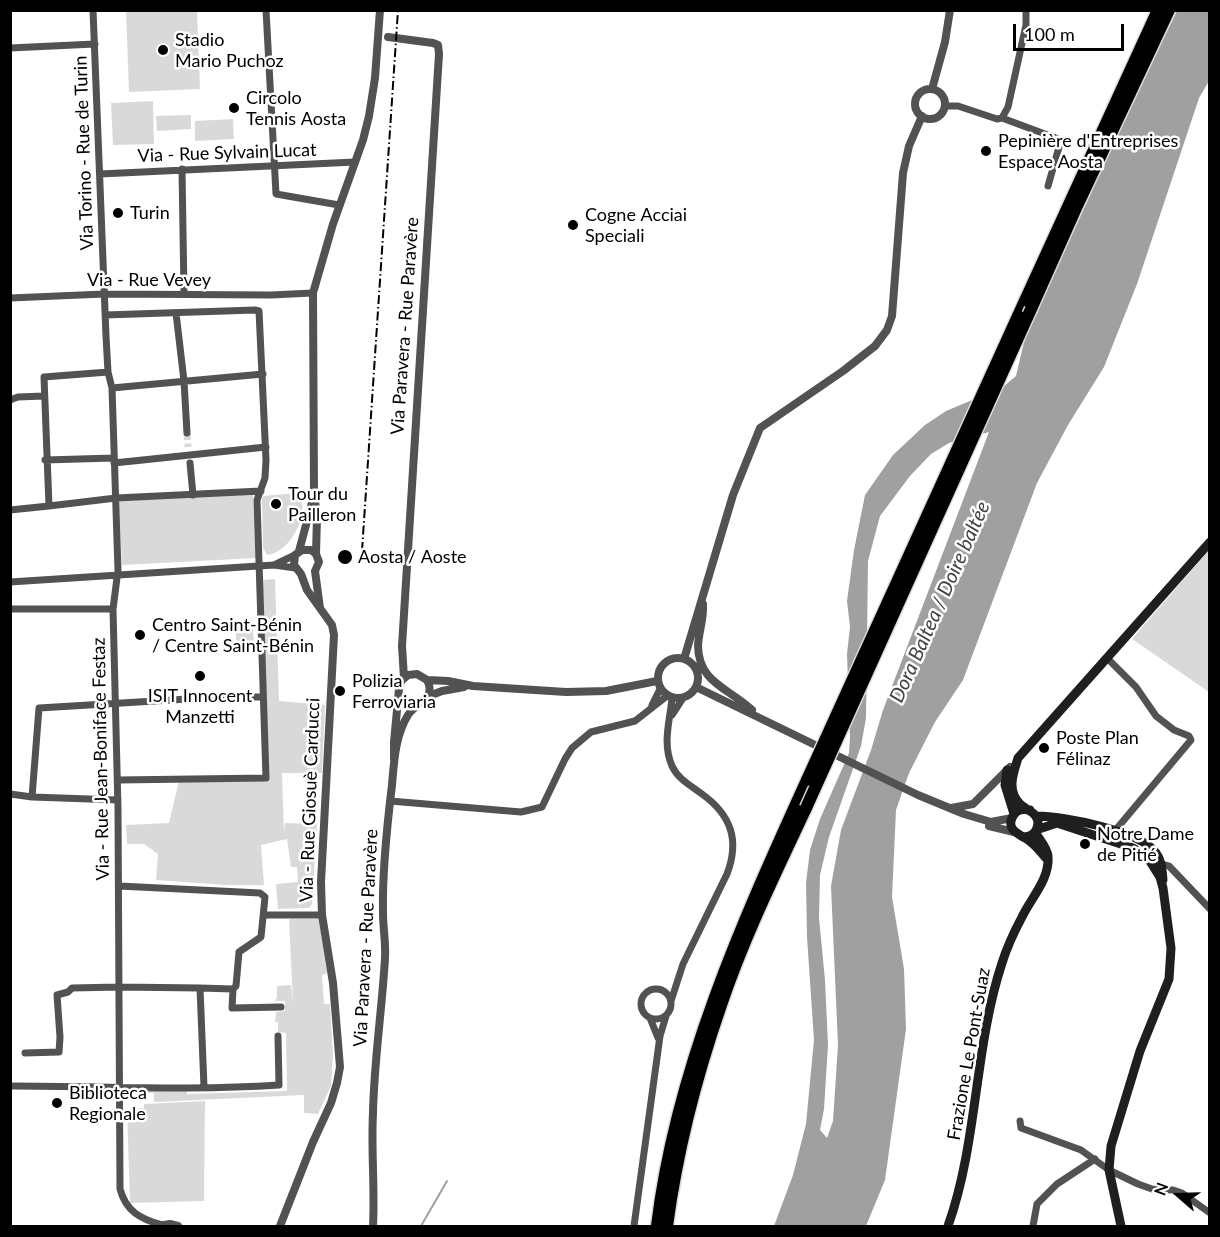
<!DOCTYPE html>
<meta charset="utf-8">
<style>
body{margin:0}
#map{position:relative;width:1220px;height:1237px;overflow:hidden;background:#fff;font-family:Lato,sans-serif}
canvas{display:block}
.frame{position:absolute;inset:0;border:12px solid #000;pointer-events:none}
.north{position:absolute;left:1148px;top:1165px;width:60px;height:60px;-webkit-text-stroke:4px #fff;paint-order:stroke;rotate:290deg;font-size:16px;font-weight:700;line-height:24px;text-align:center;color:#000}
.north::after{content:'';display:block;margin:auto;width:21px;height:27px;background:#000;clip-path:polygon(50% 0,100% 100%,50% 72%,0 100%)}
.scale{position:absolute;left:1013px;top:24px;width:111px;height:27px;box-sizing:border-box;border:3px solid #000;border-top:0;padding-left:8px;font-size:18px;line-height:21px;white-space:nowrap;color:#000;-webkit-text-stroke:4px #fff;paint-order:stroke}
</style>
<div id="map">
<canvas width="1220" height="1237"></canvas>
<div class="frame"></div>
<div class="north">N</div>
<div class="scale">100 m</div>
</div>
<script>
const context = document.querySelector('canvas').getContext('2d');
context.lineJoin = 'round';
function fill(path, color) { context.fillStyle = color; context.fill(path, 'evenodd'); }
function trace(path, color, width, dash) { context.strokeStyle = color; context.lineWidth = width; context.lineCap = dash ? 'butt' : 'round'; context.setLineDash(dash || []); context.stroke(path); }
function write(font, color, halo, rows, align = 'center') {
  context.font = font + ' Lato,sans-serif'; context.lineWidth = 5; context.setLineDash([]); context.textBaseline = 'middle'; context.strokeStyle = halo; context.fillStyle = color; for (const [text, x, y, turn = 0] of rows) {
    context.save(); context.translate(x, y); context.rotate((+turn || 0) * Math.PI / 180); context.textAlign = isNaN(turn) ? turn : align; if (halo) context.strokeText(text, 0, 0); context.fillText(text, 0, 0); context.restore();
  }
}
fill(new Path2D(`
 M126 11H197L200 89 129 92Z
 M153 101 154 144 113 145 111 103Z
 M191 115V129L157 131 156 116Z
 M233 119 234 139 195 141V121Z
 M298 493 301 495C302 502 303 509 302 515 298 532 285 553 267 555L263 548 262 499 263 496Z
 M253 494 256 558 122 565 119 501Z
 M1209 550V692L1132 639Z
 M275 579 279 701 325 705 322 773H282L284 833 285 823 317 824 312 904 309 908 278 909 276 884 298 882 297 867H291L287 839 261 845 264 885H226L156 880 158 854 144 844H127L126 825 169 823 179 781H268L262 580Z
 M235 620H252L255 652H237Z
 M289 919H319L327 973 322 975 324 1004H330L333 1057 331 1086 318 1114 304 1113V1095L154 1102V1093H145V1091L187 1089V1094L287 1091 286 1033 278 1032V1022H275L276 1012 285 1011V1001H275L277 997V986L291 985 293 1003Z
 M205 1101 204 1201 130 1203 127 1109 144 1108V1104Z`), '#d9d9d9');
fill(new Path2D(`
 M1177 11H1209V81L1199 98 1137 284 1104 367 1068 425 1037 483 963 680 935 722 909 773 896 810 892 897 904 969 906 1029 885 1180 866 1226H774L793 1175 806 1124 814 1040 807 937 806 883 810 850 820 819 849 753 850 737 847 654 850 627 847 601 854 550 865 495 893 455 925 425 946 411 1003 387 1016 376 1025 338 1141 83ZM989 432 883 710 871 750 841 830 831 886 838 1045 833 1121 827 1138 820 1130 824 1109 828 1045 825 980 819 918 820 875 829 837 861 746 866 718 868 561 880 516 910 476 931 454 949 443Z`), '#a0a0a0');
trace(new Path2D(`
 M421 1226 447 1181`), '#a0a0a0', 2);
trace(new Path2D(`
 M187 433 188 447`), '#d9d9d9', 7, [7, 3.5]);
const motorway = new Path2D(`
 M1031 309 1076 208 1169 10
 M1018 316 1158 10
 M657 1226C676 1069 742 923 807 780
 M667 1226C677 1151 696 1077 721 1005 744 937 776 872 806 808`);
trace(motorway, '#dbdbdb', 15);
trace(new Path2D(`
 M93 10 106 336 108 372 112 388 118 570 113 609 118 809 120 1189C126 1211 140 1219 162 1225
 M266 10 276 194 339 205
 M1026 10V25L1008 107 1002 118 1061 140 1048 186
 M10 48 95 44
 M945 106H958L997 119 1002 118
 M182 169 184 294
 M100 174 355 162
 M10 298 104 294 271 295 313 293
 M176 313 184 381 187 433
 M105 315 255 310 259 311 266 460 265 478 257 500 266 778 118 780
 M108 372 44 377 49 506 116 498 261 491
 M112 388 263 374
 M10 400 18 397 44 396
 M45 460 114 458
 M114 463 266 447
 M190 463 193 495
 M10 510 49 506
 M274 565 295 555
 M10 582 274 565 295 568
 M10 609H113
 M1107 658 1136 687 1156 716 1174 730 1189 736 1191 740 1108 839
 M652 705 660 689
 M672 715 683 698
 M10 794 32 797 118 800
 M32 797 39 708 221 697H263
 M390 801 521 812 542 807 565 759 572 748 591 732 635 721 667 696
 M1162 864 1169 866 1210 909
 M119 886 260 893 265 897 261 937 239 952 236 986 233 989 200 988 204 1087
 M264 915H322
 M233 989 232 1008 281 1007
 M641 1004a15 15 0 1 1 30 0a15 15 0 1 1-30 0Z
 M671 1001 683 964 727 874C740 840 731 815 702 794 690 785 678 779 672 766 662 743 670 721 672 698
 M650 1018 658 1038
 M25 1053 59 1052 60 1037 57 995 68 992 72 988 119 987 200 988
 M13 1086C102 1086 190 1091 279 1085L278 1036
 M1020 1121 1021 1128 1081 1150 1109 1170 1138 1184 1152 1189 1173 1190 1182 1193 1210 1213
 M634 1226 660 1036 666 1016
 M1033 1226 1037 1204 1057 1184 1095 1159`), '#525252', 7);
trace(new Path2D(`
 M388 37 433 43 438 45 439 54 402 646 404 678
 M932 89 945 42 950 10
 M915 104a15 15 0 1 1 30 0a15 15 0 1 1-30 0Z
 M299 551 313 499
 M703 604C704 618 699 631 698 645 698 683 729 688 752 710
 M320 608 315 571 319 562 316 554 317 517 314 493 313 293 333 224 363 140 369 116 375 78 380 10
 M658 678a20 20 0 1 1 40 0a20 20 0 1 1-40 0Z
 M684 659 733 495 760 428 843 371 875 346 887 330 892 316 903 173 909 146 922 116
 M427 680 448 681 473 686 566 692 606 691 657 681
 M696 687 918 795 964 814 991 822 1012 818
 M429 696 442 691 464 687
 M951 808 973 804 1010 767
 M989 826 1014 832
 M157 1226 170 1224 178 1226
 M280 1226 313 1142 331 1103 337 1083 340 1067 333 983 322 915 321 882 334 635 332 625 307 590 301 574 294 565 295 555 302 550H311L316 554
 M373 1226C375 1188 371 1151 373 1113 374 1061 382 1010 385 958 386 943 383 928 383 913 382 872 387 826 392 785 394 762 395 736 408 715 416 702 437 699 427 680L417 674 408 675 401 681 399 689 394 742V759`), '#525252', 8);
trace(new Path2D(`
 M1007 770 1005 785 1014 814
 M1030 810C1023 809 1017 809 1013 816 1006 828 1016 833 1025 838 1033 842 1040 851 1046 858
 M1037 816C1063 816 1141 831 1156 853 1162 861 1162 870 1163 880
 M1036 830 1057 823 1133 848 1148 858 1160 877 1163 888 1171 948 1169 979 1140 1051 1111 1146 1109 1170 1121 1226
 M1023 837C1033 837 1038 830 1038 821 1035 811 1028 811 1021 805 1006 791 1013 774 1018 758L1210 542
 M948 1226C978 1142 974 1048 1002 963 1007 947 1014 932 1022 917 1031 898 1050 879 1048 856 1047 847 1039 839 1035 832`), '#1f1f1f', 9);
trace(motorway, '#000', 12);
trace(new Path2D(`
 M362 551 398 10`), '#000', 2, [9, 3, 1.5, 3]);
const motorwayBridge = new Path2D(`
 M807 780 1018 316
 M806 808 1031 309`);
trace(motorwayBridge, '#dbdbdb', 15, []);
trace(motorwayBridge, '#000', 12);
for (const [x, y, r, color] of [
 [163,50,6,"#000"],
 [234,108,6,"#000"],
 [986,151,6,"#000"],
 [118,213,6,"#000"],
 [573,225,6,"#000"],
 [276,504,6,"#000"],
 [345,557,8,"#000"],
 [140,635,6,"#000"],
 [200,676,6,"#000"],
 [340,691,6,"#000"],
 [1044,748,6,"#000"],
 [1085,844,6,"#000"],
 [57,1103,6,"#000"]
]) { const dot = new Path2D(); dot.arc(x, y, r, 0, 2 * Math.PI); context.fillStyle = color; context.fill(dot); trace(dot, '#fff', 2); }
write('18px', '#000', '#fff', [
 ["Stadio",175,40],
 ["Mario Puchoz",175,61],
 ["Circolo",246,98],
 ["Tennis Aosta",246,119],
 ["Pepinière d'Entreprises",998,141],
 ["Espace Aosta",998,162],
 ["Turin",130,213],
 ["Cogne Acciai",585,215],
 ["Speciali",585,236],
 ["Tour du",288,494],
 ["Pailleron",288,515],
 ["Aosta / Aoste",358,557],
 ["Centro Saint-Bénin",152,625],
 ["/ Centre Saint-Bénin",152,646],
 ["Polizia",352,681],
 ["Ferroviaria",352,702],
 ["ISIT Innocent",200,696,"center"],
 ["Manzetti",200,717,"center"],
 ["Poste Plan",1056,738],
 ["Félinaz",1056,759],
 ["Notre Dame",1097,834],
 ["de Pitié",1097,855],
 ["Biblioteca",69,1093],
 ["Regionale",69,1114]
], 'left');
write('18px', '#000', '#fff', [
 ["Via Torino - Rue de Turin",84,153,-92],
 ["Via - Rue Sylvain Lucat",227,153,-2],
 ["Via - Rue Vevey",149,280],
 ["Via Paravera - Rue Paravère",405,326,-86],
 ["Via - Rue Jean-Boniface Festaz",101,759,-91],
 ["Via - Rue Giosuè Carducci",310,800,-88],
 ["Via Paravera - Rue Paravère",366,938,-87],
 ["Frazione Le Pont-Suaz",969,1054,-80]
]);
write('italic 20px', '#414141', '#fff', [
 ["Dora Baltea / Doire baltée",940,602,-66]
]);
</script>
